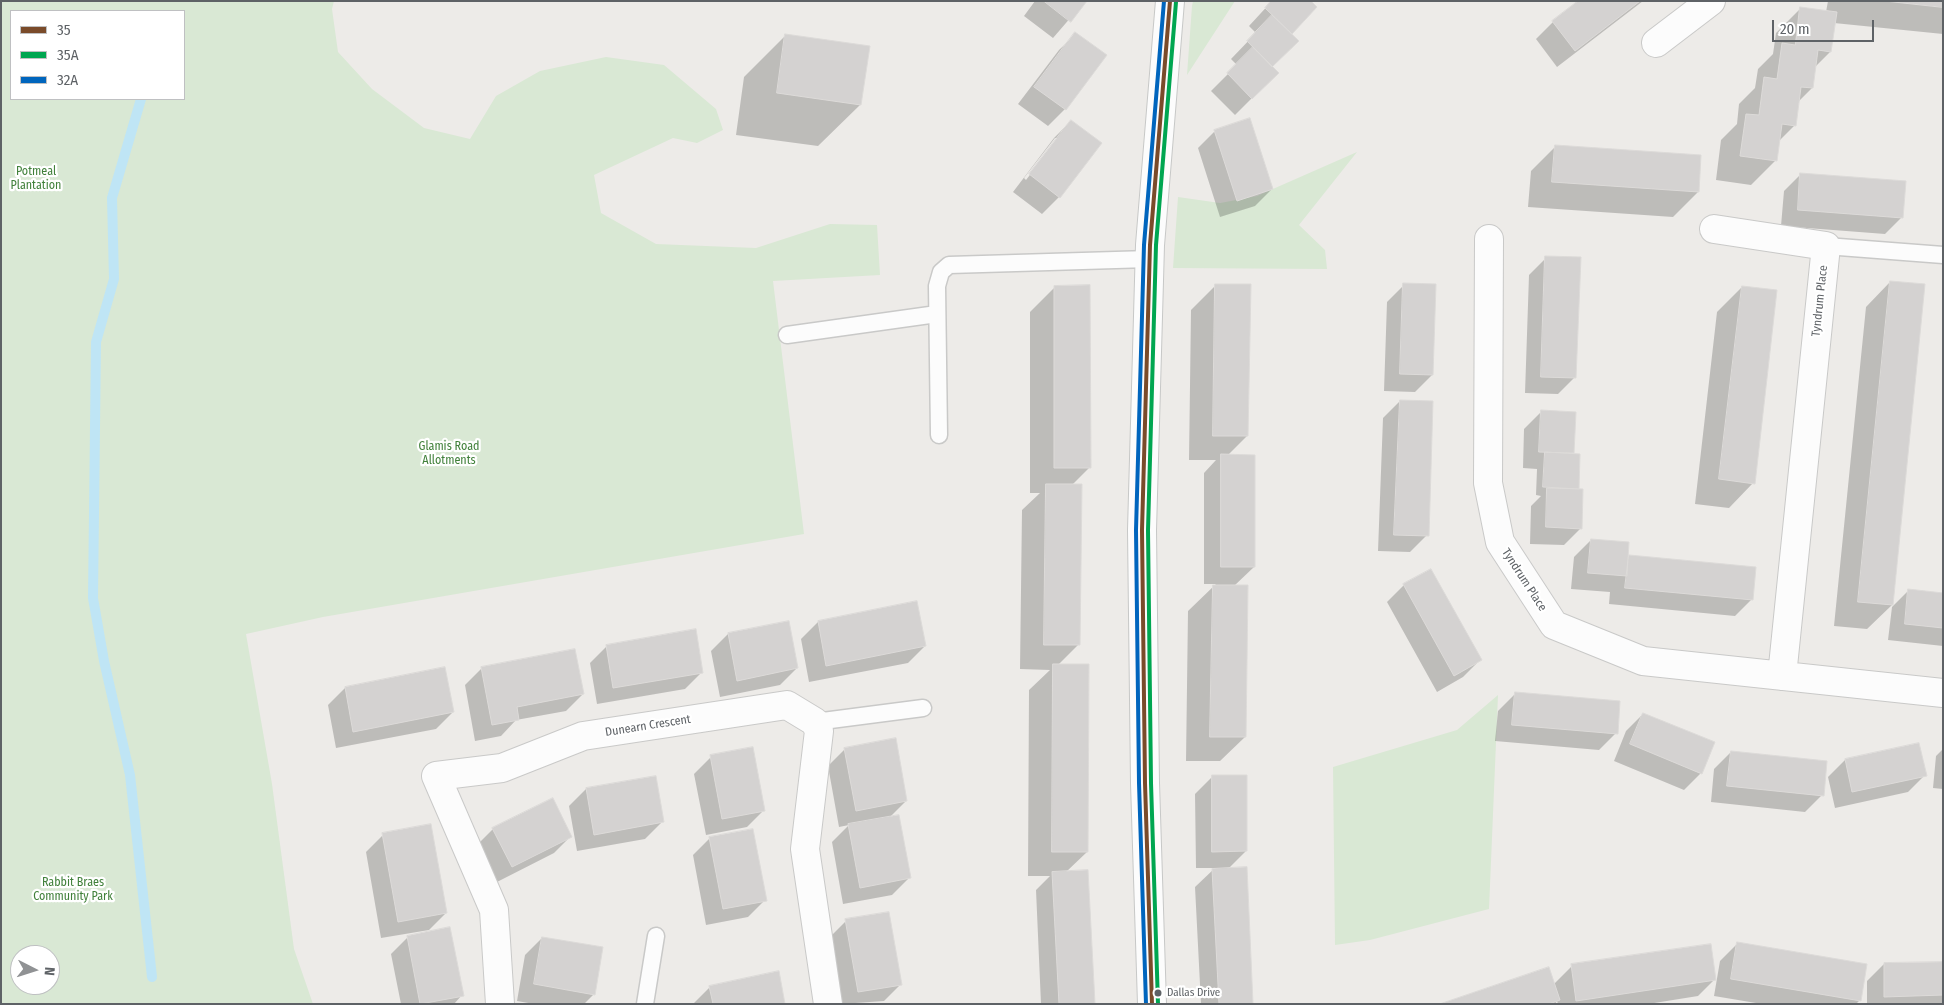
<!DOCTYPE html>
<style>
body{margin:0}
#map{position:relative;width:1944px;height:1005px;overflow:hidden;background:#edebe8;font-family:"Fira Sans Condensed",sans-serif}
canvas{display:block}
.frame{position:absolute;inset:0;border:2px solid #5e6266;pointer-events:none}
.legend{position:absolute;left:10px;top:10px;width:175px;height:90px;box-sizing:border-box;background:#fff;border:1px solid #bfc0c2;margin:0;padding:6px 9px;list-style:none;font-size:15px;color:#5e6266}
.legend li{display:flex;align-items:center;gap:10px;height:25px}
.legend b{width:25px;border:1px solid #bfc0c2}
.north{position:absolute;left:10px;top:945px;width:50px;height:50px;box-sizing:border-box;background:#fff;border:1px solid #bfc0c2;border-radius:50%;rotate:95deg;font-size:14px;font-weight:700;line-height:20px;text-align:center;color:#5e6266}
.north::after{content:'';display:block;margin:auto;width:18px;height:22px;background:#909294;clip-path:polygon(50% 0,100% 100%,50% 72%,0 100%)}
.scale{position:absolute;left:1772px;top:20px;width:102px;height:22px;box-sizing:border-box;border:2px solid #5e6266;border-top:0;padding-left:6px;font-size:15px;line-height:18px;white-space:nowrap;color:#5e6266;-webkit-text-stroke:4px #fff;paint-order:stroke}
</style>
<div id="map">
<canvas width="1944" height="1005"></canvas>
<div class="frame"></div>
<ul class="legend">
<li><b style="height:6px;background:#7a4b2a"></b>35</li>
<li><b style="height:6px;background:#00a651"></b>35A</li>
<li><b style="height:6px;background:#0065bd"></b>32A</li>
</ul>
<div class="north">N</div>
<div class="scale">20 m</div>
</div>
<script>
const context = document.querySelector('canvas').getContext('2d');
context.lineJoin = 'round';
function fill(path, color) { context.fillStyle = color; context.fill(path, 'evenodd'); }
function trace(path, color, width, dash) { context.strokeStyle = color; context.lineWidth = width; context.lineCap = dash ? 'butt' : 'round'; context.setLineDash(dash || []); context.stroke(path); }
function write(font, color, halo, rows, align = 'center') {
  context.font = font + ' "Fira Sans Condensed",sans-serif'; context.lineWidth = 4.5; context.setLineDash([]); context.textBaseline = 'middle'; context.strokeStyle = halo; context.fillStyle = color; for (const [text, x, y, turn = 0] of rows) {
    context.save(); context.translate(x, y); context.rotate((+turn || 0) * Math.PI / 180); context.textAlign = isNaN(turn) ? turn : align; if (halo) context.strokeText(text, 0, 0); context.fillText(text, 0, 0); context.restore();
  }
}
fill(new Path2D(`
 M1 1H334L332 9 338 52 372 89 424 128 470 139 496 96 540 71 606 57 664 65 716 109 723 130 697 143 673 138 594 175 601 213 656 244 756 248 830 224 877 225 880 275 773 281 804 534 323 617 246 634 272 784 294 949 313 1004H1ZM11 11H184V99H11ZM20 955H50V985H20Z
 M1193 1H1235L1187 75 1192 6Z
 M1357 152 1299 225 1325 250 1327 269 1173 268 1178 197 1220 203 1257 196Z
 M1498 695 1489 909 1370 940 1335 945 1333 767 1457 730Z`), '#d9e8d4');
fill(new Path2D(`
 M1035 1H1085L1053 38 1024 16Z
 M1272 1 1315 7 1290 34 1271 67 1277 73 1235 115 1211 91 1237 65 1231 59 1256 33 1249 26Z
 M1580 1H1643L1557 67 1536 39 1553 22Z
 M1828 1H1943V34L1834 23 1830 52 1815 67 1812 88 1798 102 1795 125 1778 142 1775 161 1751 185 1716 180 1721 140 1737 124 1739 104 1755 88 1758 69 1773 54 1776 33 1801 8 1826 12Z
 M1076 34 1105 56 1065 109 1048 126 1018 104 1059 50Z
 M786 35 860 105 818 146 736 135 744 77Z
 M1071 121 1059 197 1042 214 1013 192 1054 138ZM1055 138H1058L1026 180 1024 178Z
 M1215 131 1272 189 1255 206 1220 217 1198 148Z
 M1556 146 1698 192 1673 217 1528 207 1531 171Z
 M1801 174 1902 217 1885 234 1781 226 1784 191Z
 M1546 258 1575 377 1558 394 1525 393 1529 275Z
 M1890 282 1892 605 1867 629 1834 626 1866 307Z
 M1216 285 1247 436 1227 456 1254 567 1234 586 1245 737 1220 761H1186L1188 611 1216 584H1204V473L1216 460H1189L1191 310Z
 M1404 285 1432 375 1415 392 1384 391 1387 302Z
 M1055 287 1089 468 1071 486 1078 645 1058 665 1087 852 1066 872 1094 1004H1041L1036 890 1050 876H1028L1029 690 1050 670 1020 669 1022 510 1040 493H1030V312Z
 M1742 287 1753 483 1729 508 1695 504 1717 312Z
 M1400 401 1427 535 1410 552 1378 551 1383 418Z
 M1541 412 1573 452 1571 454 1581 528 1564 545 1530 544 1531 506 1541 496 1536 495 1537 469 1523 468 1524 429Z
 M1591 540 1627 556 1755 568 1752 599 1735 616 1609 604 1610 592 1571 589 1574 557Z
 M1404 585 1480 660 1463 677 1437 692 1387 602Z
 M1909 590 1943 594V646L1888 640 1892 607Z
 M916 603 925 646 908 663 809 682 801 639 818 622Z
 M788 622 797 668 780 685 720 697 711 651 728 634Z
 M607 646 702 672 685 689 597 704 590 663Z
 M482 668 583 694 566 711 516 720 501 736 475 741 465 685Z
 M345 688 453 712 436 729 336 748 328 705Z
 M1515 694 1616 733 1599 750 1495 741 1498 711Z
 M1643 714 1701 773 1684 790 1614 761 1626 731Z
 M845 749 906 801 889 818 909 878 892 895 843 904 832 842 849 825 839 827 828 766Z
 M1943 749V789L1933 788 1936 756Z
 M1731 752 1822 795 1805 812 1711 802 1714 769Z
 M711 757 764 810 747 827 706 835 694 774Z
 M1845 760 1925 775 1908 792 1835 808 1828 777Z
 M1212 777 1246 851 1227 870 1252 1004H1201L1195 887 1215 868H1196L1195 794Z
 M586 789 662 822 645 839 577 851 569 806Z
 M493 829 571 836 554 853 495 883 476 846Z
 M383 835 446 913 429 930 381 938 366 852Z
 M710 838 765 900 748 917 706 925 693 855Z
 M846 921 901 984 884 1001 841 1004 829 938Z
 M408 937 462 995 454 1004H401L391 954Z
 M542 938 594 994 584 1004H534L517 1001 525 955Z
 M1737 944 1860 1000 1856 1004H1762L1714 996 1720 961Z
 M1943 963V1004H1867V981L1884 964Z
 M1572 966 1715 979 1698 996 1648 1004H1558L1557 1001 1555 1004H1444L1554 984Z
 M710 987 784 1004H693Z`), '#0003');
trace(new Path2D(`
 M141 99 112 198 114 279 96 342 93 598 104 661 130 775 152 977`), '#bfe5f5', 10);
const building = new Path2D(`
 M1044 1H1087L1071 22Z
 M1271 1H1311L1317 7 1292 34 1265 8Z
 M1578 1H1640L1575 51 1552 21Z
 M1885 1H1943V7Z
 M1800 7 1837 12 1831 52 1818 50 1813 88 1801 87 1796 126 1782 124 1777 161 1740 156 1746 114 1759 115 1764 77 1777 79 1782 43 1795 45Z
 M1272 15 1299 41 1272 67 1247 41Z
 M1075 32 1107 55 1066 110 1034 87Z
 M785 34 870 46 861 105 777 93Z
 M1253 47 1279 73 1252 99 1227 73Z
 M1250 118 1273 189 1237 201 1214 130Z
 M1071 120 1102 143 1060 198 1029 174Z
 M1555 145 1701 155 1699 192 1552 182Z
 M1800 173 1906 181 1903 218 1798 210Z
 M1545 256 1581 257 1576 378 1541 377Z
 M1890 281 1925 284 1893 605 1858 602Z
 M1403 283 1436 284 1433 375 1400 374Z
 M1215 284H1251L1248 436H1213Z
 M1090 285 1091 468H1054V286Z
 M1742 286 1777 290 1755 484 1719 479Z
 M1400 400 1433 401 1429 536 1394 535Z
 M1541 410 1576 412 1574 453 1539 452Z
 M1545 452 1580 454 1579 489 1543 487Z
 M1221 454 1255 455V567H1221Z
 M1046 484H1082L1080 645H1044Z
 M1547 488 1583 489 1582 529 1546 527Z
 M1591 539 1629 542 1627 576 1588 573Z
 M1629 555 1756 567 1753 600 1625 588Z
 M1431 569 1482 660 1454 676 1403 584Z
 M1213 585H1248L1246 737H1210Z
 M1908 589 1943 593V628L1905 624Z
 M917 601 926 646 826 666 818 621Z
 M789 621 798 668 737 681 728 633Z
 M696 629 703 673 613 688 606 645Z
 M575 649 584 694 517 707 519 720 492 725 481 667Z
 M1053 664H1089L1088 852H1052Z
 M445 667 454 712 353 732 345 687Z
 M1515 692 1620 701 1618 734 1512 725Z
 M1643 713 1715 742 1702 774 1630 744Z
 M896 738 907 801 856 811 844 748Z
 M1919 743 1927 776 1852 792 1845 759Z
 M753 747 765 811 722 819 710 755Z
 M1731 751 1827 761 1824 796 1727 786Z
 M1212 775H1247V851L1212 852Z
 M656 776 664 822 594 835 586 788Z
 M553 798 572 837 512 867 492 828Z
 M899 815 911 878 860 888 848 824Z
 M431 824 447 913 398 922 382 833Z
 M753 829 767 901 723 909 709 837Z
 M1247 867 1253 1004H1219L1212 869Z
 M1088 870 1095 1004H1059L1052 872Z
 M889 912 902 985 858 992 845 919Z
 M450 927 464 996 420 1004 407 936Z
 M542 937 603 947 595 995 534 984Z
 M1737 942 1867 964 1861 1001 1731 979Z
 M1711 944 1716 980 1576 1001 1571 964Z
 M1943 962V995L1884 997V963Z
 M1549 967 1560 1000 1549 1004H1440Z
 M779 971 785 1004H713L709 986Z`);
fill(building, '#d4d2d1');
trace(building, '#dcdad8', 1);
const lane = new Path2D(`
 M1826 246 1943 255
 M787 335 937 314
 M939 435 937 286 941 272 949 265 1149 259
 M815 722 923 708
 M645 1004 656 936`);
const street = new Path2D(`
 M1656 43 1711 1
 M1714 229 1826 246 1782 676
 M1489 239 1488 483 1500 542 1554 625 1643 661 1943 693
 M500 1004 494 910 436 776 502 768 583 736 787 705 815 722 819 731 805 849 828 1004`);
const secondary = new Path2D(`
 M1152 1004 1145 783 1142 530 1150 245 1170 1`);
trace(lane, '#c9c9c8', 19);
trace(street, '#c9c9c8', 30);
trace(secondary, '#c7c8c7', 30);
trace(lane, '#fcfcfc', 16);
trace(street, '#fcfcfc', 28);
trace(secondary, '#fcfcfc', 28);
trace(new Path2D(`
 M1152 1004 1145 783 1142 530 1150 245 1170 1`), '#7a4b2a', 4);
trace(new Path2D(`
 M1158 1004 1151 783 1148 530 1156 245 1176 2`), '#00a651', 4);
trace(new Path2D(`
 M1146 1004 1139 783 1136 530 1144 245 1164 1`), '#0065bd', 4);
for (const [x, y, r, color] of [
 [1158,993,4.5,"#5e6266"]
]) { const dot = new Path2D(); dot.arc(x, y, r, 0, 2 * Math.PI); context.fillStyle = color; context.fill(dot); trace(dot, '#fff', 2); }
write('11px', '#5e6266', '#fff', [
 ["Dallas Drive",1167,993]
], 'left');
write('12px', '#40803a', '#fff', [
 ["Potmeal",36,172],
 ["Plantation",36,186],
 ["Glamis Road",449,447],
 ["Allotments",449,461],
 ["Rabbit Braes",73,883],
 ["Community Park",73,897]
]);
write('12px', '#5e6266', '#fff', [
 ["Tyndrum Place",1820,301,-84],
 ["Tyndrum Place",1524,580,57],
 ["Dunearn Crescent",648,726,-9]
]);
</script>
